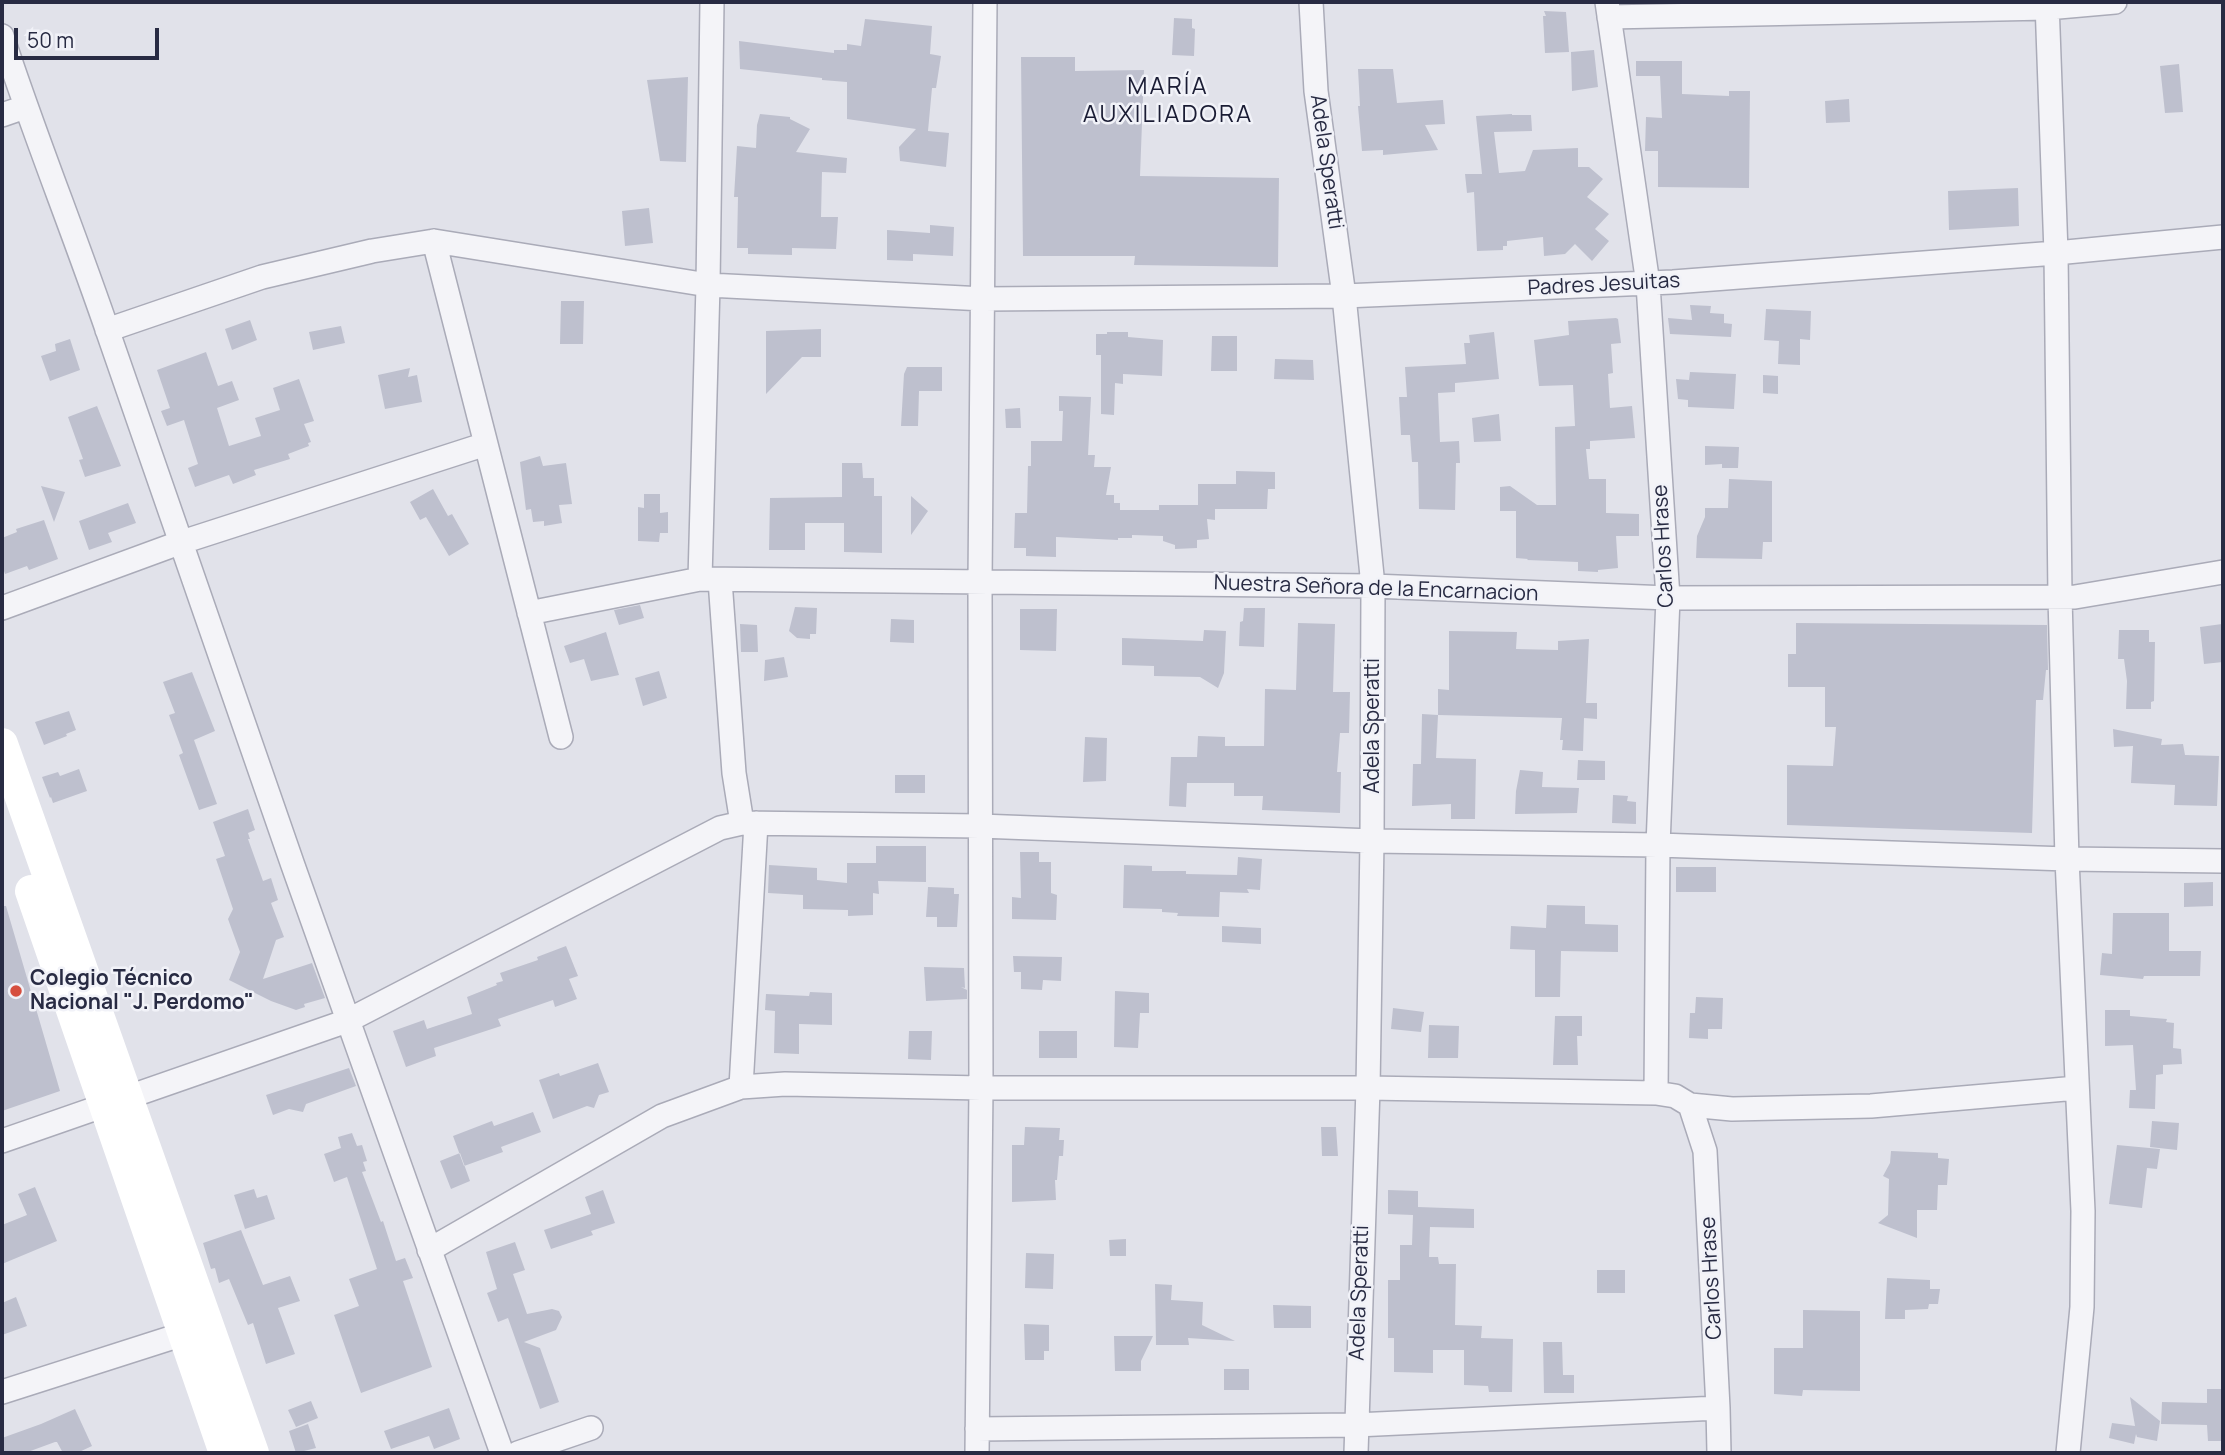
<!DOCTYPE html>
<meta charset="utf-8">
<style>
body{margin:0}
#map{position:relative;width:2225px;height:1455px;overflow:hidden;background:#e1e2ea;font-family:Manrope,sans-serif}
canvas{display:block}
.frame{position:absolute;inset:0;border:4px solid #282b43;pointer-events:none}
.scale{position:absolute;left:14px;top:28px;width:145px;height:32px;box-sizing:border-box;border:4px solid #282b43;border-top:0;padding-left:9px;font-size:21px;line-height:24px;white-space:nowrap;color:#282b43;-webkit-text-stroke:5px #f1f2f8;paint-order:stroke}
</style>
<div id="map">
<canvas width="2225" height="1455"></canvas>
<div class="frame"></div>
<div class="scale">50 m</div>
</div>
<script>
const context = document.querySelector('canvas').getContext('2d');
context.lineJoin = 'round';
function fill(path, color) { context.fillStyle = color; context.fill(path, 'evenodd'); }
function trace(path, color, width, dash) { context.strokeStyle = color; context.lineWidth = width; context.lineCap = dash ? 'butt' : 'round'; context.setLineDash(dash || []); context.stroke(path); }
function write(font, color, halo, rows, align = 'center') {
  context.font = font + ' Manrope,sans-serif'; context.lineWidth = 5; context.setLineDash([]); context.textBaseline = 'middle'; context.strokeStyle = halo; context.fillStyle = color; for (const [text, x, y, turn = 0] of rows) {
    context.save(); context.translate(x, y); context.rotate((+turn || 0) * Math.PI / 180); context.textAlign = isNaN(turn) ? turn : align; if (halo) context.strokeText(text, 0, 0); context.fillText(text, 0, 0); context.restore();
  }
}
fill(new Path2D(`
 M1544 11 1566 12 1569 52 1545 53 1543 16H1546Z
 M1174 18 1192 19V28L1195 29 1194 56 1172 55Z
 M865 19 932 26 930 54 941 56 936 88H932L928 131 949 133 946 167 900 161 899 147 916 129 847 119V82L822 80V78L740 69 739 41 834 53V50H847V44L861 46Z
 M1594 50 1598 87 1572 91 1571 52Z
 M1021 57H1075V71L1144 70 1140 176 1279 178 1278 267 1134 265 1135 256H1023Z
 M1636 61H1682V94L1729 96V91H1750L1749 188 1658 187V151H1645L1646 117 1662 118 1660 76H1636Z
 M2179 64 2183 112 2165 113 2160 66Z
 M1358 69H1393L1397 103 1443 100 1445 124 1425 125 1438 150 1383 155V150L1362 151 1358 106H1360Z
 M688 77 686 162 660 161 647 80Z
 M1849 99 1850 122 1826 123 1825 101Z
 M760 114 790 117V119L810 129 796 152 847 158 846 173 822 172 821 217H838L836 249 792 248V255L748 254V248H737L738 197H734L737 146 756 148 757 125Z
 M1512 114V115H1531L1532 131 1494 132 1499 173 1525 171 1533 150 1578 148V167H1589L1603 179 1587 197 1609 214 1595 229 1609 241 1592 261 1575 244 1565 254 1544 256 1543 237 1507 241V246H1503V250L1477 251 1474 192 1467 193 1465 174H1482L1476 116Z
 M2018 188 2019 226 1949 230 1948 191Z
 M649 208 653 243 625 246 622 211Z
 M930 225 954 227 953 256 913 254V261L887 260V230L930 233Z
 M561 301H584L583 344H560Z
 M1690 305 1711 306 1710 313 1724 314V323L1732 324 1731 337 1670 334 1668 318 1692 320Z
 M1766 309 1811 311 1810 340 1800 339V365L1778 364 1779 341 1764 340Z
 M1616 318 1618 319 1621 343 1611 344 1613 373 1608 374 1610 408 1632 406 1635 438 1590 441V449H1586L1589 479H1606V513L1639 514V536H1616L1618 568 1598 570V572L1578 571V562L1527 560 1528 559 1516 558V511H1500V487L1510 486 1537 505H1556L1555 427 1575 426 1573 385 1539 386 1534 340 1569 335 1568 321Z
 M250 320 257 340 232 350 225 329Z
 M341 326 345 343 313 350 309 332Z
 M821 329V357H802L766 394V331Z
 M1107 332H1128V337L1163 340 1162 376 1123 374V384L1115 383 1114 415 1101 414V355H1096V334H1107Z
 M1494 332 1499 379 1455 383V392L1438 393 1440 442 1459 441 1460 463H1456L1455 510 1419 509 1418 462H1412L1410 435H1401L1399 397H1407L1405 367 1466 364 1464 343H1470L1469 335Z
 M1212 336H1237V371H1211Z
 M70 339 80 370 50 381 41 356 56 351 55 344Z
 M206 352 218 386 232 381 239 400 217 408 229 446 261 436 255 418 280 410 273 388 299 379 314 421 304 424 311 442 308 443 309 446 288 454 290 459 254 470 256 475 233 484 229 475 195 487 188 468 198 464 184 420 167 426 161 411 170 408 157 370Z
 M1275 359 1313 360 1314 380 1274 379Z
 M907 367H942V391H919L918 426H901L904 374Z
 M410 368 408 377 417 375 422 402 385 409 378 375Z
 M1690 372 1736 374 1734 409 1688 407V400L1678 399 1676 379 1689 380Z
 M1763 375 1778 376V394L1763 393Z
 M1059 396 1091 397 1088 455H1095L1094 467H1111L1106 495H1114V503H1120V510H1159V505H1198V484H1236V471L1275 472V489H1268L1267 509H1215V520L1207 519 1209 539 1197 540V548L1175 549V545L1163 541V536L1132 535V538H1118V540L1056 537V557L1026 556V548H1014L1015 513H1027L1028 466H1031V441H1062L1063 411H1059Z
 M97 406 121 466 85 477 79 460 83 459 68 417Z
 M1020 408 1021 428H1006L1005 409Z
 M1499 414 1501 441 1474 442 1472 418Z
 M1705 446 1739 447 1738 468H1722V464L1705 465Z
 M540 456 543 466 566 463 572 504 559 505 562 523 544 526V521L533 522 531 509 526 510 520 462Z
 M842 463H862L863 478H874V496H882V553L844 552V523H805V550H769L770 498 842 497Z
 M1729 479 1772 481V542H1763L1762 559 1696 558 1697 536 1705 517V508H1728Z
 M41 486 65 492 54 522Z
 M433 489 448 516 452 514 469 544 449 556 426 517 420 520 410 502Z
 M644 494H660V513L668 512V533H660L659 542 638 541V507L644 508Z
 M911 496 928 511 911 535Z
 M128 503 136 523 108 533 112 542 89 550 79 521Z
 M44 520 58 559 29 570 27 566 5 574 2 565V538L17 532 16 529Z
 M640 605 644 618 619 625 614 610Z
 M795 607 817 608 816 634H810V639L797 638 789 631Z
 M1244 608H1265L1264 647 1239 646 1240 622 1243 621Z
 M1020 609H1057L1056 651 1020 650Z
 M891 619 914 620V643L890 642Z
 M1298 623 1335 624 1333 692H1350L1349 733H1340L1337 772H1341L1340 813 1262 810 1263 796H1234V783H1187L1186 807 1169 806 1171 757H1197L1198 736 1225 737V746H1264L1265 689 1296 690Z
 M1796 623 2047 625 2048 670H2046L2043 700H2036L2032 833 1787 825V765L1833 766 1836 727H1825V687H1788V654H1796Z
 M740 624 757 625 758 652H741Z
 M2222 624 2223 662 2204 664 2200 627Z
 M1204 630 1226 631 1224 673 1218 688 1200 677 1154 676V666L1122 665V638L1203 641Z
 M2119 630H2149V642H2155L2154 701 2151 702V709H2126L2127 681 2124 659H2118Z
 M1449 631 1517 632 1516 649 1558 650V641L1589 639 1586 703H1597V719L1584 718 1583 751 1562 750 1563 740H1560L1562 718 1438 715V689L1449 690Z
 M606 632 619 675 591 681 584 659 570 663 564 646Z
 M784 657 788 677 764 681 765 660Z
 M659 671 667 698 643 706 635 678Z
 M192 672 215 731 194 740 217 804 199 810 179 755 183 753 169 715 175 713 163 682Z
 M69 711 76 730 66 734 67 736 44 745 35 722Z
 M1422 714 1438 715 1436 758 1476 759 1475 819H1451V804L1412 806 1413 764H1421Z
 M2113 729 2162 739 2161 745 2183 744 2185 755 2219 756 2217 806 2174 805 2175 785 2131 783 2133 746 2114 747Z
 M1085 737 1107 738 1106 781 1083 782Z
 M1578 760 1605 761V780H1577Z
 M79 769 87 791 53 803 51 797 50 798 42 777 58 772 60 776Z
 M1520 770 1543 772 1542 787 1579 788 1577 813 1515 814 1516 791Z
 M895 775H925V793H895Z
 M1613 795 1628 796 1627 801 1636 802V824L1612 823Z
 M248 809 255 830 248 833 250 839H248L263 881 271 878 278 900 271 903 284 937 276 940 263 979 312 963 325 998 304 1004 305 1007 296 1010 271 1001 229 980 240 952 228 919 233 909 216 859 225 856 213 822Z
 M876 846H926V882L878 881 879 894 873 893V915L848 916V910L803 909V895L768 893 769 865 817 868V880L847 883V863H876Z
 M1020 852H1039V862H1051V893L1057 895 1056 920 1012 919V897L1021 898Z
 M1238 857 1262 859 1260 890 1247 889 1249 893 1220 892 1219 917 1177 916 1178 913 1162 912V909L1123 908 1124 865 1152 866V871H1186V874L1237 875Z
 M1676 867H1716V892H1676Z
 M2213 882V906L2184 907V883Z
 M928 887 954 888V894H959L957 927H937V917H926Z
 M1547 905 1585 906V924L1618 925V952L1561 951 1560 997H1535V950L1510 949 1511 926 1546 928Z
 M2 906H6L60 1091 2 1111Z
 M2113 913H2169V951H2201L2200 976H2144L2143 979 2100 975 2102 953 2112 954Z
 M1222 926 1261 928V944L1222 942Z
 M566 946 578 976 569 979 577 999 555 1007 553 1000 498 1019 501 1026 434 1048 436 1056 406 1067 393 1031 424 1020 427 1029 472 1014 467 997 497 985 496 983 503 981 500 973 538 960 537 957Z
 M1013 956 1062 957 1061 981 1043 980 1042 990 1021 989V972H1014Z
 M924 967 964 968 965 988 961 987 967 990V999L926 1001Z
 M1115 991 1149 993V1013H1140L1138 1048 1114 1047Z
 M810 992 832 993V1025L799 1024V1054L774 1053 775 1011 765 1010 766 994 809 996Z
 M1696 997 1723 998 1722 1029H1708V1039L1689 1038 1690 1013H1695Z
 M1393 1008 1424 1012 1421 1032 1391 1029Z
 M2105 1010H2130V1016L2167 1019 2166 1022 2174 1023 2173 1048 2181 1049 2182 1064 2163 1065V1074L2156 1075 2155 1109 2129 1108 2130 1090H2136L2133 1045 2105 1046Z
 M1555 1016H1582V1036H1577L1578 1065H1553Z
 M1429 1025 1459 1026 1458 1058H1428Z
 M909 1031H932L931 1060 908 1059Z
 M1039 1031H1077V1058H1039Z
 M598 1063 609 1092 599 1095 594 1108 587 1106 553 1119 539 1080 559 1073 560 1076Z
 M349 1068 356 1086 306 1104 303 1112 289 1109 273 1115 266 1095Z
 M533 1112 541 1132 501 1147 503 1152 464 1166 453 1136 492 1121 494 1126Z
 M2152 1121 2179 1123 2177 1150 2150 1147Z
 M1025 1127 1060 1128 1059 1140H1064L1063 1156H1059L1057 1180H1055L1056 1200 1012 1202V1145H1024Z
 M1321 1127H1336L1338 1156H1322Z
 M352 1133 357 1146 362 1145 367 1161 363 1162 366 1171 362 1172 381 1222 383 1221 396 1261 405 1258 413 1278 403 1281 432 1367 361 1393 334 1315 359 1306 349 1279 377 1269 347 1177 334 1182 324 1154 341 1148 338 1137Z
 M2117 1145 2160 1149 2157 1169 2147 1168 2142 1208 2109 1204Z
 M1891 1151 1938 1153V1158L1949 1159 1947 1185H1938L1937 1210H1917V1238L1878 1223 1888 1215 1889 1179 1883 1176 1890 1163Z
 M460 1153 470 1181 451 1189 440 1161Z
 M35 1187 57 1241 2 1264V1225L27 1215 18 1194Z
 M254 1189 257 1198 267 1195 275 1219 245 1229 234 1195Z
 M603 1190 615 1223 591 1231 593 1235 551 1249 544 1230 591 1214 585 1197Z
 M1388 1190 1418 1191V1207L1474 1209V1228L1430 1227 1429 1257H1438L1439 1264H1456L1455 1325 1482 1326 1481 1338 1513 1339 1512 1392H1489L1488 1386 1464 1385V1350H1433V1373L1394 1372V1338H1388V1280H1400V1245H1412L1413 1215 1388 1214Z
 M241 1230 263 1285 290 1276 300 1301 278 1308 295 1354 266 1364 253 1323 248 1325 229 1279 219 1283 215 1268 211 1269 203 1243Z
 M1126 1239V1256H1110L1109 1240Z
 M515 1242 525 1270 513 1274 527 1314 552 1309 559 1311 562 1317 556 1330 524 1342 540 1348 559 1402 540 1409 508 1318 498 1322 487 1293 497 1289 486 1252Z
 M1026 1253 1054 1254 1053 1289 1025 1288Z
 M1597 1270H1625V1293H1597Z
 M1887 1278 1930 1280V1289H1940L1938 1304H1929L1928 1309 1905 1310V1319H1885Z
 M1155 1284 1172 1285 1171 1300 1203 1302 1202 1325 1235 1341 1188 1338 1189 1345H1156Z
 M16 1297 27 1326 2 1335V1303Z
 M1273 1305 1311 1306V1328H1274Z
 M1803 1310 1860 1311V1391L1803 1390 1802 1396 1774 1394V1348H1803Z
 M1024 1324 1049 1325V1351H1044V1360H1025Z
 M1114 1336H1153L1141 1361V1371H1115Z
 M1543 1342H1562L1563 1375H1574V1393H1544Z
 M1224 1369H1249V1390H1224Z
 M2207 1389H2223V1441H2208L2207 1425 2161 1424 2162 1402 2207 1403Z
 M2130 1397 2160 1421 2157 1441 2137 1437 2136 1434 2134 1444 2109 1438 2112 1423 2135 1426Z
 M311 1401 318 1418 296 1427 288 1410Z
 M449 1408 460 1439 434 1449 429 1436 391 1449 384 1431Z
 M75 1409 92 1446 77 1453H63L57 1442H55L25 1453H2V1438L41 1424Z
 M308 1424 316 1448 296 1453 289 1431Z`), '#bec0ce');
const minor = new Path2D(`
 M1311 2 1316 91 1344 296 1373 586 1372 841 1368 1088 1356 1453
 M1607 2 1648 284 1668 598 1658 845 1656 1093
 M2047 2 2056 253 2060 597 2067 859 2083 1211 2082 1307 2068 1453
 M1609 17 2047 8 2115 2
 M2 36C35 137 75 235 109 335 237 709 368 1081 502 1453
 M2 115 25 107
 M434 241 561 737
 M107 330 262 277 372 251 434 241 708 285 984 299 1344 296 1673 282 2056 253 2223 237
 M700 579 708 285 712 2
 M720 580 734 773 742 823
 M2 608 179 543 486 444
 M529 613 700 579 1373 586 1668 598 2075 597 2223 572
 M741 1087 756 823
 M1690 1105 1705 1151 1718 1408 1719 1453
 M2 1141 347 1021 720 828 742 823 980 826 1372 841 1658 845 2067 859 2223 861
 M429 1250 662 1116 741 1087 785 1084 981 1088H1368L1656 1093 1675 1096 1690 1105 1732 1109 1871 1106 2077 1088
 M2 1392 199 1329
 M977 1429 1356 1425 1718 1408
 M518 1453 591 1428
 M977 1453 981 1088 980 582 985 2`);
trace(minor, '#aaabb8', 26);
trace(minor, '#f4f4f8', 23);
trace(new Path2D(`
 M2 744 253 1453
 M31 891 225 1453`), '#fff', 32);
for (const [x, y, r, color] of [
 [16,991,7,"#d64f3f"]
]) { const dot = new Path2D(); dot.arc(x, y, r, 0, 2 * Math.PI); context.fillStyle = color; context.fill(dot); trace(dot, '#f1f2f8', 2.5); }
write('21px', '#282b43', '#f1f2f8', [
 ["Adela Speratti",1326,162,82],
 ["Padres Jesuitas",1604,285,-3],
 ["Carlos Hrase",1664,546,-93],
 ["Nuestra Señora de la Encarnacion",1376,589,2],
 ["Adela Speratti",1373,726,-90],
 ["Carlos Hrase",1712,1278,-93],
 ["Adela Speratti",1360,1293,-88]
]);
write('bold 21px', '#282b43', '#f1f2f8', [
 ["Colegio Técnico",30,979],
 ["Nacional \"J. Perdomo\"",30,1003]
], 'left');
context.letterSpacing = '2px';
write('24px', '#1a1c34', '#f1f2f8', [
 ["MARÍA",1168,87],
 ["AUXILIADORA",1168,115]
]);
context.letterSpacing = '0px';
</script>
